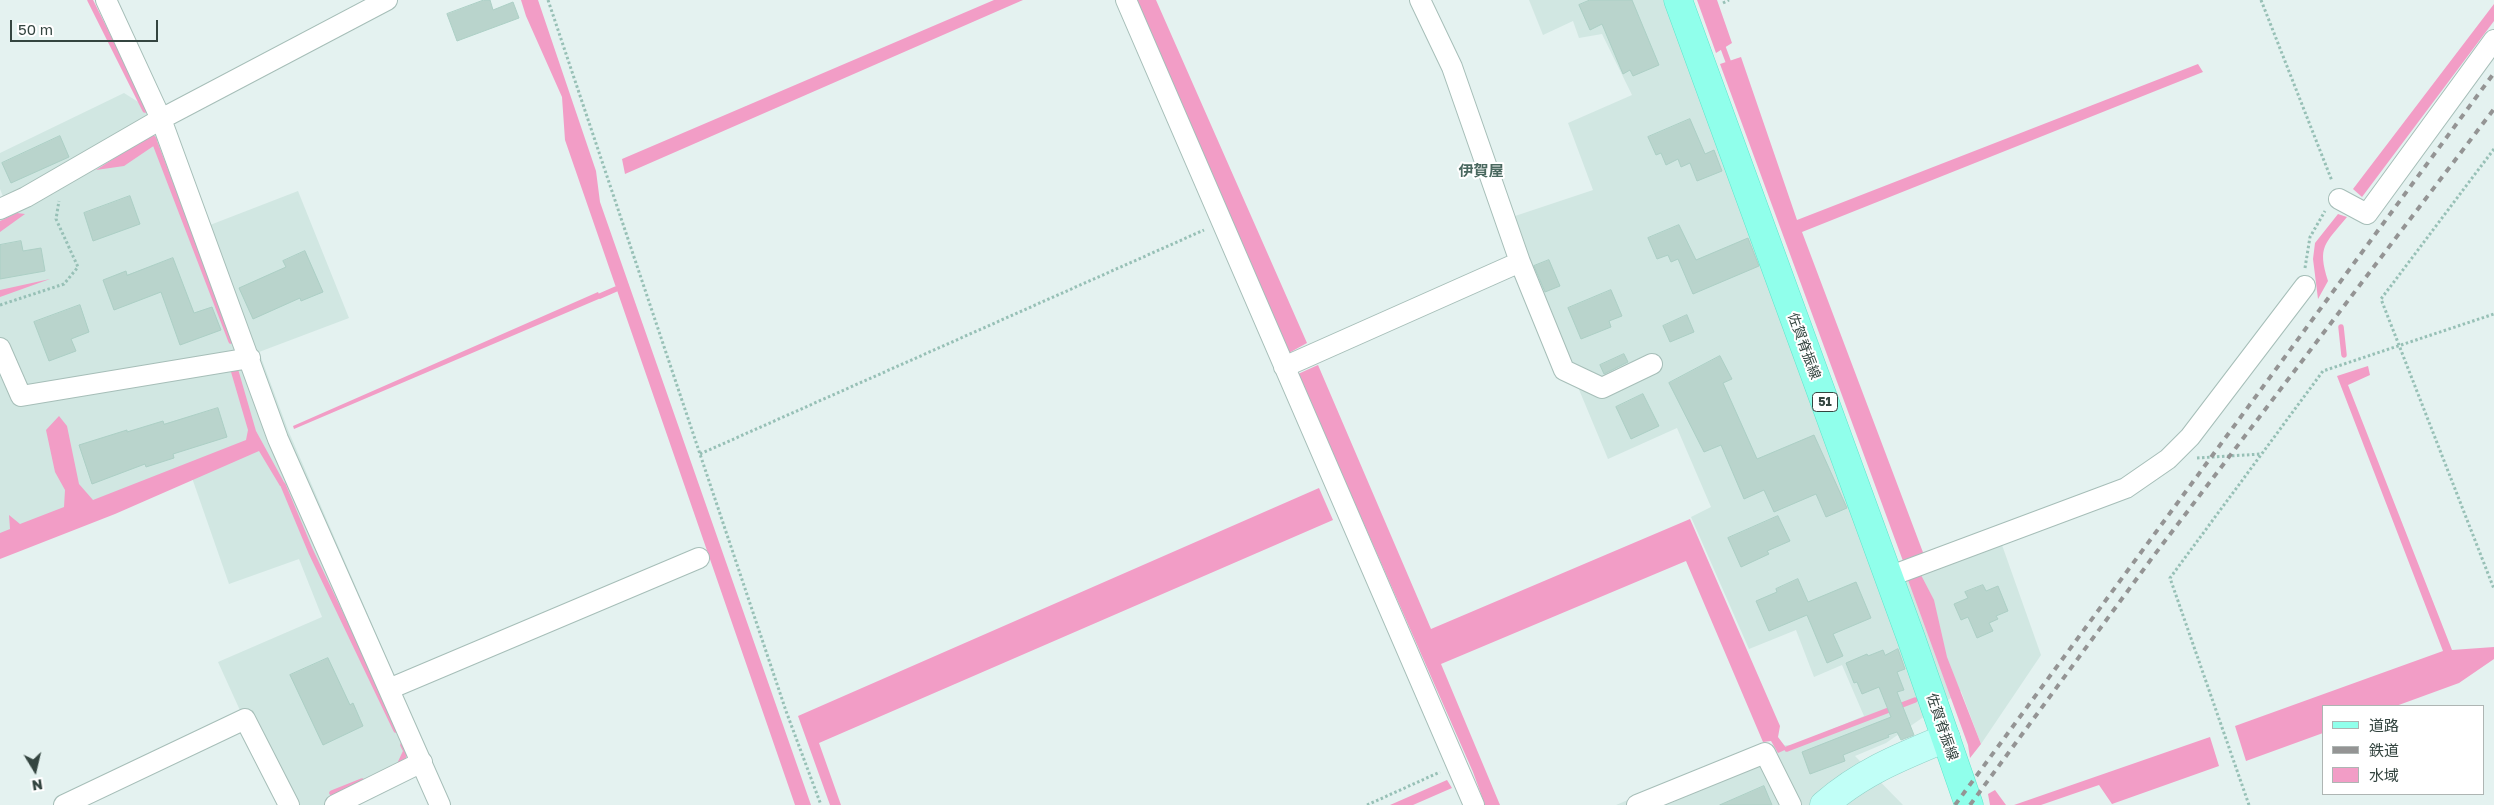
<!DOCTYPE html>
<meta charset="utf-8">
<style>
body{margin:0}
#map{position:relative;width:2494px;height:805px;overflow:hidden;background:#e4f2f0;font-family:"Golos Text","Noto Sans JP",sans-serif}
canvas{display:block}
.legend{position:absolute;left:2322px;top:705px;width:162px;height:90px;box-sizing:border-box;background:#fff;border:1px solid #aeb5b3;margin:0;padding:6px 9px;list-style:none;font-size:15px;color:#344540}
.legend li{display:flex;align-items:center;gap:10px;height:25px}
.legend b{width:25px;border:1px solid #aeb5b3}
.north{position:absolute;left:10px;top:745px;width:50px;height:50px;-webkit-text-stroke:4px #fff;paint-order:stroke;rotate:171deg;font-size:14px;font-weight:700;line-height:20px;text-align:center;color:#344540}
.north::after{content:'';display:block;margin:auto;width:18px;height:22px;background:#344540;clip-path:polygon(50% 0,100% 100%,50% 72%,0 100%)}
.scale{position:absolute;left:10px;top:20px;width:148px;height:22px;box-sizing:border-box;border:2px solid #344540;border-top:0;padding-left:6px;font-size:15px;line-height:18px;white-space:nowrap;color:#344540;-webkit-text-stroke:4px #fff;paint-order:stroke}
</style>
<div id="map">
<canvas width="2494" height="805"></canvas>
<ul class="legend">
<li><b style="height:6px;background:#90ffeb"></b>道路</li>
<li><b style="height:6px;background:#949494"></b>鉄道</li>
<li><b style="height:14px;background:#f29dc6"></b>水域</li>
</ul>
<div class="north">N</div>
<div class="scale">50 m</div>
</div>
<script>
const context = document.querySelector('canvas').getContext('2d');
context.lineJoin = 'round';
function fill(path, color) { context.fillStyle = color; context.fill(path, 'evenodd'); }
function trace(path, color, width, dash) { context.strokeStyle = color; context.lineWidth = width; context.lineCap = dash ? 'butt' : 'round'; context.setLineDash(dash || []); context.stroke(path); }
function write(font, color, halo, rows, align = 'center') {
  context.font = font + ' "Golos Text","Noto Sans JP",sans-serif'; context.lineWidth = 4; context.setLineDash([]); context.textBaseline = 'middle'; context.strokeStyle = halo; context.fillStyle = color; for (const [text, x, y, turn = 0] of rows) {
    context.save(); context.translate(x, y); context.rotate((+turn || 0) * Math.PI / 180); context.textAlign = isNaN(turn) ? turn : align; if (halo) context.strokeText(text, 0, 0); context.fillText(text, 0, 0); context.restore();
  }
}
fill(new Path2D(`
 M1529 0H1667L1883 589 2002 545 2041 655 1981 744 1961 691 1886 743 1855 756 1903 805H1616L1755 746 1794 745 1864 716 1842 665 1814 677 1796 630 1749 649 1691 517 1711 507 1677 428 1608 459 1527 265 1512 217 1593 190 1568 123 1632 95 1602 34 1579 38 1573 21 1543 35Z
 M124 93 170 122 210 225 298 191 349 318 259 352 288 430 433 765 353 805H283L218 662 322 617 299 559 229 584 191 475 0 546V200L4 199 0 189V153Z`), '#d1e7e2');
fill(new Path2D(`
 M521 0H538L596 171 600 202 811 805H795L565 140 562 97 526 16Z
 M994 0H1023L625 174 622 159Z
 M1133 0H1156L1307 343 1287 354Z
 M1697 0H1717L1732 43 1716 53Z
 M2494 4V21L2362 197 2353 189Z
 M1741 57 1797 220 2198 64 2203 72 1802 232 1924 555 1903 561 1720 64Z
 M152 134 157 139 155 145 124 166 96 170Z
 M17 213 25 214 0 232V221Z
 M2338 214 2347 217C2325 244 2317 246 2328 281L2318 299 2313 259 2315 243Z
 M50 279 0 297V290Z
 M598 292 601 298 294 429 293 426Z
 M1318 365 1431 629 1690 519 1780 726 1778 737 1787 749 1778 753 1771 741 1763 742 1686 561 1441 664 1500 805H1485L1473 772 1298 374Z
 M2368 366 2370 375 2348 385 2452 650 2494 647V659L2459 683 2396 706H2323V733L2246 761 2235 726 2443 651 2337 376Z
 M234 369H238L256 431 285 484 280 486 259 451 115 514 0 559V533L10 529 9 515 20 524 64 507 65 490 55 472 46 430 59 416 67 426 79 484 93 500 246 440 248 430 231 372Z
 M1319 488 1333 520 819 743 841 805H830L798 716Z
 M1921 575 1934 600 1947 657 1981 744 1970 758 1968 745 1908 580Z
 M2210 737 2219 766 2112 804 2099 785 2041 805H2014Z
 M1447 780 1452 788 1413 805H1390Z
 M1995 790 2006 805H1990L1988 794Z`), '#f29dc6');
trace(new Path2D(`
 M90 0 145 110
 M1721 42 1728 61
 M153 138 231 341
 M600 296 616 289
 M2341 327 2344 355
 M283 485 311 552 396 730
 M1787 749 1915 700
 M399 766 406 751 403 745
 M332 793 362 781`), '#f29dc6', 5.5);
const building = new Path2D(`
 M484 0H490L493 10 513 2 519 18 457 41 447 14Z
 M1590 0H1632L1659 65 1633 76 1630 70 1623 74 1602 24 1590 30 1579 5Z
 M1690 119 1705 154 1714 150 1722 171 1697 181 1690 163 1681 167 1678 159 1666 165 1661 153 1656 155 1648 137Z
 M60 136 69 157 11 183 2 163Z
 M130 196 140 224 93 241 84 213Z
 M1679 225 1696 260 1748 238 1759 266 1693 294 1678 259 1671 262 1668 255 1657 259 1648 238Z
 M21 241 23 251 41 248 45 271 0 279V245Z
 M305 251 323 292 301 301 300 298 253 319 239 288 286 267 283 261Z
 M173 258 194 313 212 307 221 330 180 345 161 292 114 310 103 280 126 271 127 275Z
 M1549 260 1560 286 1545 292 1534 266Z
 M1611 290 1622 316 1609 321 1611 327 1581 339 1568 308Z
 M80 305 89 332 71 339 76 351 49 361 34 322Z
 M1687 315 1694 332 1670 342 1663 326Z
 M1624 354 1628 362 1604 374 1600 365Z
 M1720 356 1732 379 1723 383 1757 459 1814 435 1847 508 1826 517 1816 494 1774 512 1764 490 1744 499 1721 445 1704 452 1669 383Z
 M1643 394 1659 426 1631 439 1616 407Z
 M218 408 227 437 173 454 174 458 146 467 145 464 92 484 79 445 127 430V432L163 421 164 424Z
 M1778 516 1790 541 1767 551 1769 554 1741 567 1728 538Z
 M1798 579 1808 602 1856 582 1871 618 1833 634 1843 656 1827 663 1807 615 1769 631 1756 601 1777 592 1776 589Z
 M1983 585 1986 591 1998 586 2008 611 1996 616 1998 619 1989 623 1993 631 1977 638 1968 617 1961 620 1954 604 1968 598 1965 592Z
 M1898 649 1905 669 1897 672 1904 690 1897 692 1914 735 1901 740 1897 732 1888 735 1889 737 1843 755 1845 761 1810 774 1802 752 1891 717 1879 687 1862 694 1857 682 1854 683 1846 663 1867 654 1868 656 1883 650 1885 655Z
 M328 658 350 705 353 703 363 726 323 745 290 675Z
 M1764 786 1772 805H1720Z`);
fill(building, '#b9d4cc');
trace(building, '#accfc5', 1);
const minor = new Path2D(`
 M106 0 161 119 278 439 440 805
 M1126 0 1474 805
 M1420 0 1452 67 1520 262 1564 370 1602 388 1652 364
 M2339 199 2367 214 2494 40
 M0 209 26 197 161 119 387 0
 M0 348 21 396 250 358
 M1284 367 1520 262
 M1888 577 2126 488 2168 459 2190 437 2305 286
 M389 689 699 558
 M64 805 245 719 289 805
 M335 805 422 762
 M1637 805 1765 753 1791 805`);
const secondary = new Path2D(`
 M1824 805C1862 772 1900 757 1946 738`);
const primary = new Path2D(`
 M1678 0 1911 638 1969 805`);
trace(minor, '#a6beb8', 22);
trace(secondary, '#90d1c7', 29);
trace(primary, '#5de7cc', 29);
trace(new Path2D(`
 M548 0 786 711 821 805
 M2261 0 2332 181
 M1723 3 1729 0
 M2494 149 2381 299 2494 589
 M2305 268 2310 237 2325 211
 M0 305 64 284 78 267 56 219 59 201
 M700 454 1204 230
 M2197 458 2261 454
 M1367 805 1440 772
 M2249 805 2170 578 2323 371 2494 314`), '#97c0b6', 3, [2.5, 2.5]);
trace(minor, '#fff', 20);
trace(secondary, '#c1fff7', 28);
trace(primary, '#90ffeb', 28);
trace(new Path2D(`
 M1955 805 2494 73
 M1970 805 2152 558 2494 109`), '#949494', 4, [6, 6]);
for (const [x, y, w] of [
 [1825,402,25]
]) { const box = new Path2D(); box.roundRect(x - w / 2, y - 9.5, w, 19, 4); context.fillStyle = '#fff'; context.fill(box); trace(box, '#344540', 1); }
write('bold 12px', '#344540', null, [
 ["51",1825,402]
]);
write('14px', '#344540', '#fff', [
 ["佐賀脊振線",1804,346,70],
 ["佐賀脊振線",1942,727,71]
]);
write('bold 15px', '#4a685f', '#fff', [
 ["伊賀屋",1481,171]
]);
</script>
